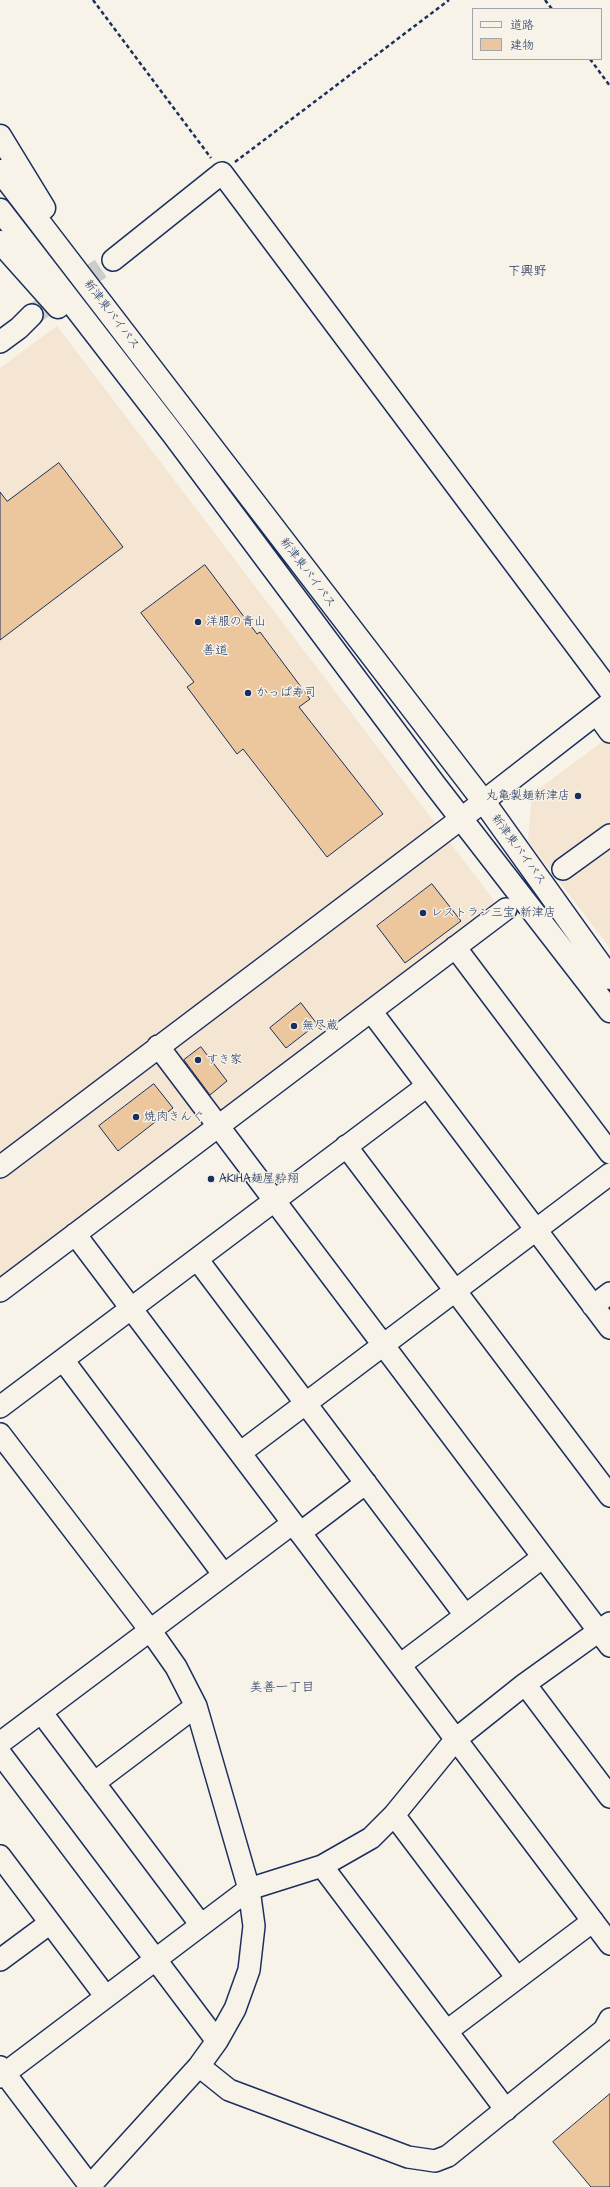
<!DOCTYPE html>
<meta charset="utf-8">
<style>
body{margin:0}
#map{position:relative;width:610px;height:2187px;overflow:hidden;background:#f7f3e8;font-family:"Architects Daughter","Klee One",sans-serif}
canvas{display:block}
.legend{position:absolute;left:472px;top:8px;width:130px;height:52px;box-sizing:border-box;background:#f7f3e8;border:1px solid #9fa5b1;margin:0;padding:5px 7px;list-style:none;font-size:12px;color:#1b2f5e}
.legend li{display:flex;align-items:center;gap:8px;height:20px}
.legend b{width:20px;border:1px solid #9fa5b1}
</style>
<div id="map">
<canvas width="610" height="2187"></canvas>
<ul class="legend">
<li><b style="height:5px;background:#f7f3e8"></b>道路</li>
<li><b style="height:11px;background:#ecc79d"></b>建物</li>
</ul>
</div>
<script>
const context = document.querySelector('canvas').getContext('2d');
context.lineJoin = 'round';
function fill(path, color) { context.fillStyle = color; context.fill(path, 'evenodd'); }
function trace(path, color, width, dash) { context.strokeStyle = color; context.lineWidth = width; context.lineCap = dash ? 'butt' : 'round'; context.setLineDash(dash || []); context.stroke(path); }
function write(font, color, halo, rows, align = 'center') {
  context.font = font + ' "Architects Daughter","Klee One",sans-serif'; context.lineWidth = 3; context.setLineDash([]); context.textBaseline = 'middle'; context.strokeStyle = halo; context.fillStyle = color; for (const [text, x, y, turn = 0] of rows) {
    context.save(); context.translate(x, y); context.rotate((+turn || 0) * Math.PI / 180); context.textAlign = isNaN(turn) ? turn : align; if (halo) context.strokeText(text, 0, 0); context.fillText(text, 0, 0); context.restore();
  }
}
fill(new Path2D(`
 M57 326 499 907 0 1283V368Z
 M610 736V948L528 841 532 794Z`), '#f4e6d2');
const building = new Path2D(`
 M59 463 123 547 0 640V492L7 501Z
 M205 565 257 634 260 632 310 699 299 707 383 814 327 857 243 749 237 754 187 687 194 682 141 613Z
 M432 884 461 921 405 963 377 926Z
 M301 1003 317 1024 286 1048 270 1028Z
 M201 1047 227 1081 210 1095 184 1060Z
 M154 1084 173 1108 118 1151 99 1126Z
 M610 2094V2187H591L553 2142Z`);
fill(building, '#ecc79d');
trace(building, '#1b2f5e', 1);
trace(new Path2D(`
 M32 315 113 260`), '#cbcccc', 21, [21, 10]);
const minor = new Path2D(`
 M113 260 222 173 610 691
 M0 342 19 328 32 315
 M597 714 610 732
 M563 869 610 835
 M455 947 610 1153
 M371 1011 610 1328
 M158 1046 610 1646
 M346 1146 610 1496
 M0 1167 462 818 610 703
 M75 1234 610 1944
 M197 1259 465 1615
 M0 1291 506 909
 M593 1306 610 1293
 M63 1360 224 1575
 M0 1407 427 1086
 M0 1434 150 1630 176 1667 196 1706 249 1889 254 1926 249 1970 235 2009 217 2041 199 2066 89 2187
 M240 1453 610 1174
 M300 1533 366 1483
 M400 1665 543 1557
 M525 1684 610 1797
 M41 1712 201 1925
 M0 1743 293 1523
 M0 1753 217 2041
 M94 1783 196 1706
 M394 1815 517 1978
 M0 1856 106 1997
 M322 1866 506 2110
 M0 1960 50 1923
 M447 2031 593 1921
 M199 2066 229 2090 408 2157 435 2161 448 2156 604 2030 610 2019
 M0 2067 90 2186
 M0 2077 249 1889 322 1866 371 1838 394 1815 456 1739 525 1684 610 1623`);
const highway = new Path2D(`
 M0 136 44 208
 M0 171 484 802 610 978
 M0 210 173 434 435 785 610 1011
 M0 242 58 307`);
trace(minor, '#1b2f5e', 24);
trace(highway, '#1b2f5e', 25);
trace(new Path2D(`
 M93 0 211 158
 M545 0 552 9
 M590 59 610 86
 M235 162 449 0`), '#1b2f5e', 2.5, [4, 3]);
trace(minor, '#f7f3e8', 21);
trace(highway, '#f7f3e8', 22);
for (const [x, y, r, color] of [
 [198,622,4,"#1b2f5e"],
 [248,693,4,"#1b2f5e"],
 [578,796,4,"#1b2f5e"],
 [423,913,4,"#1b2f5e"],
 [294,1026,4,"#1b2f5e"],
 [198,1060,4,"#1b2f5e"],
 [136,1117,4,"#1b2f5e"],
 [211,1179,4,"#1b2f5e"]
]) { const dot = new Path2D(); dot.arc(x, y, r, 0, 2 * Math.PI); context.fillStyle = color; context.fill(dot); trace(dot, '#f7f3e8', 1.5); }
write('12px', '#1b2f5e', '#f7f3e8', [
 ["新津東バイパス",111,315,53],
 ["新津東バイパス",307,573,53],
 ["新津東バイパス",518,850,54]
]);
write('12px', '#1b2f5e', '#f7f3e8', [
 ["洋服の青山",206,622],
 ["かっぱ寿司",256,693],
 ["丸亀製麺新津店",570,796,"right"],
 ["レストラン三宝 新津店",431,913],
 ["無尽蔵",302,1026],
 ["すき家",206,1060],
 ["焼肉きんぐ",144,1117],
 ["AKIHA麺屋粋翔",219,1179]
], 'left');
write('13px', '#1b2f5e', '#f7f3e8', [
 ["下興野",527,272],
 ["善道",215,651],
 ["美善一丁目",282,1688]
]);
</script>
